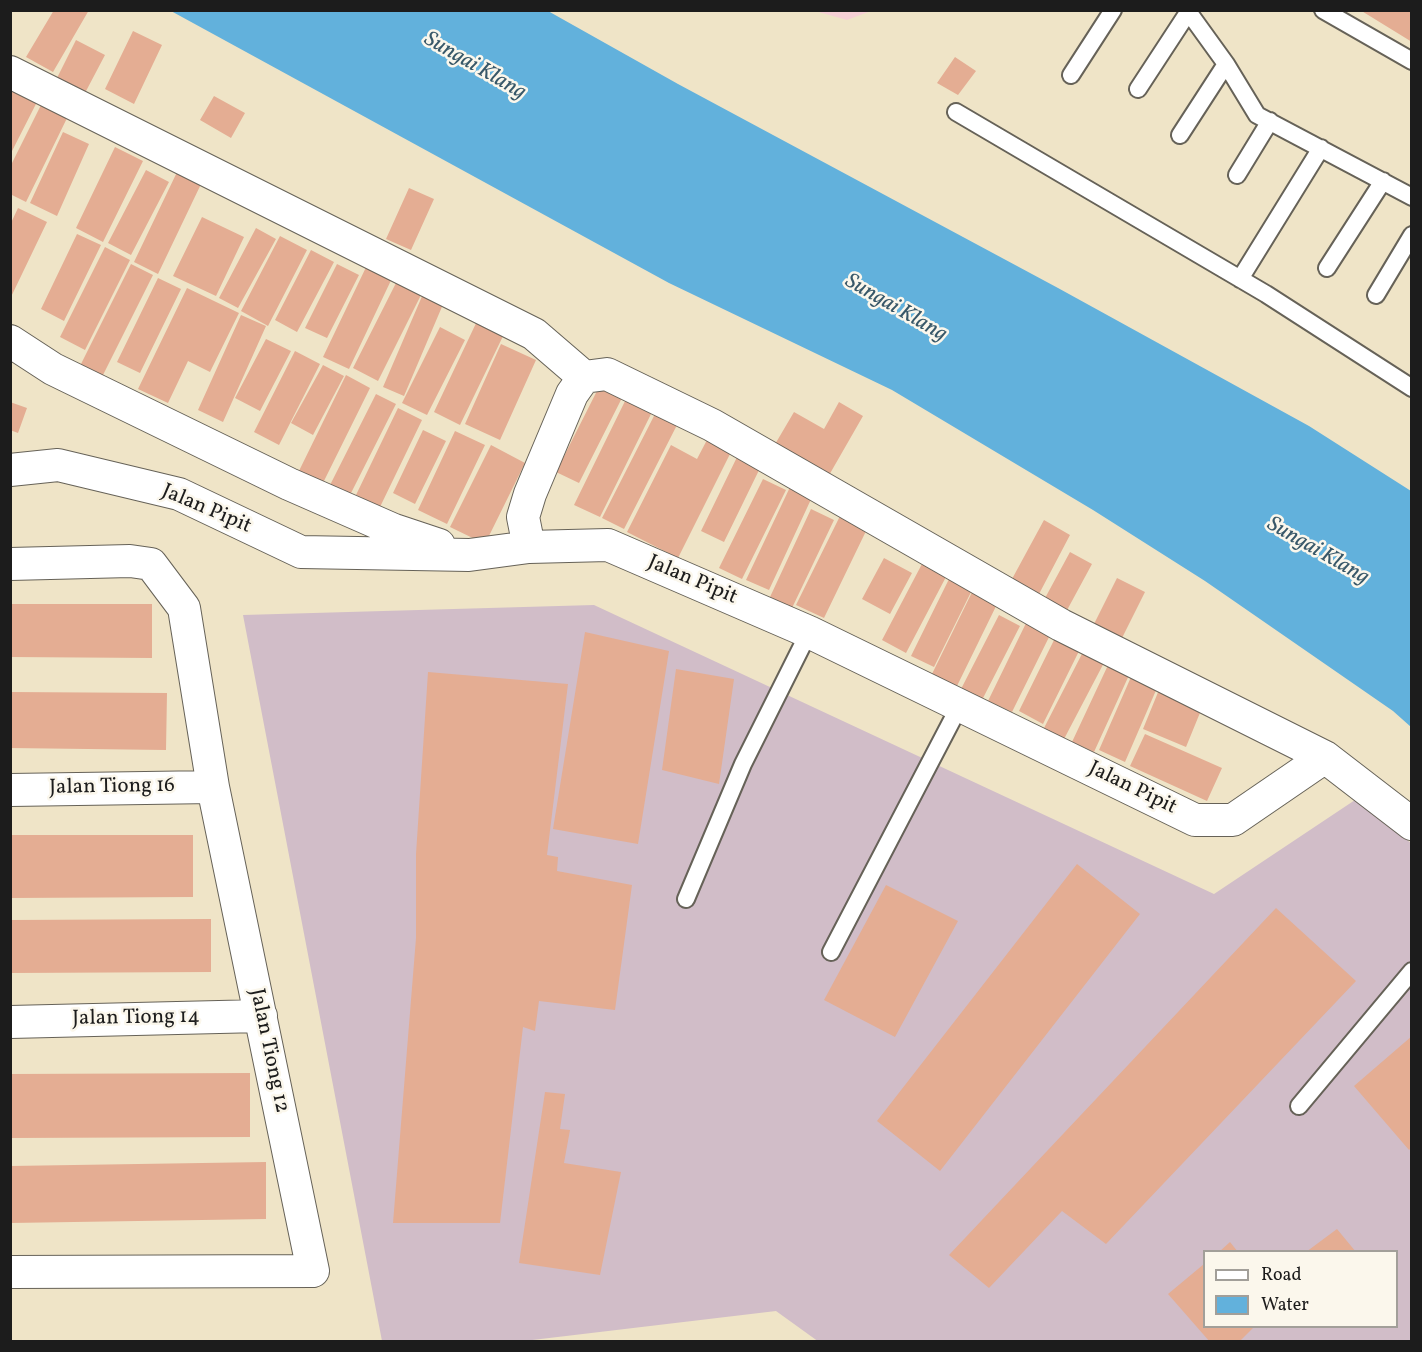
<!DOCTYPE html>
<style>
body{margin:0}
#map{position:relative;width:1422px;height:1352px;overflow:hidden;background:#efe4c7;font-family:Vollkorn,serif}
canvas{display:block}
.frame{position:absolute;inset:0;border:12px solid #1c1c1c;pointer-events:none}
.legend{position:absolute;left:1203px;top:1250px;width:195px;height:78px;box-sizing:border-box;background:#fbf7ec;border:2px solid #a29f99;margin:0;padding:8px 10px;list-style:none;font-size:18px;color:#1c1c1c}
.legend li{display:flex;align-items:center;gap:12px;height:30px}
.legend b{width:30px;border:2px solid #a29f99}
</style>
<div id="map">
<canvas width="1422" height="1352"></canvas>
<div class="frame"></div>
<ul class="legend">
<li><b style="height:8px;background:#fff"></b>Road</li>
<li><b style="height:16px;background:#62b1dc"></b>Water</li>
</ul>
</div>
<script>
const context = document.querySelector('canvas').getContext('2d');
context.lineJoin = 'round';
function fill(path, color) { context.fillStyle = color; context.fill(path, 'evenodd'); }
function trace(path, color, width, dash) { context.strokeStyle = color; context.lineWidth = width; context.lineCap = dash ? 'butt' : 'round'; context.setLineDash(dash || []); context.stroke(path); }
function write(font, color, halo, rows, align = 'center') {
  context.font = font + ' Vollkorn,serif'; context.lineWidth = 5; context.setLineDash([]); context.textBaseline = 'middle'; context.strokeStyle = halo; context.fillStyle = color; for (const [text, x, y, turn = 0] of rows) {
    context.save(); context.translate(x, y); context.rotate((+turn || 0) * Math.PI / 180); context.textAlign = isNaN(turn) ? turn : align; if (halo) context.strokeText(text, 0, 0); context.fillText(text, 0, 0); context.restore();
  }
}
fill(new Path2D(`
 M815 11H871L847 20Z`), '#f6cfd5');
fill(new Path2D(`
 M594 605 1214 894 1355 800 1411 843V1341L819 1342 776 1311 524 1341H382L243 615ZM1204 1252H1396V1326H1204Z`), '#d1bdc8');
fill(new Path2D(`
 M171 11H548L678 84 1058 288 1309 426 1411 491V727L1393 711 1205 581 1093 510 892 390 669 283Z`), '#62b1dc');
fill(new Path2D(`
 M54 10H89L53 72 26 57Z
 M1360 10H1412V42Z
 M133 31 162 45 134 104 105 89Z
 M76 40 105 55 85 93 57 78Z
 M955 57 976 71 958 95 937 83Z
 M15 88 38 100 10 155V96Z
 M214 96 245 113 231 138 200 120Z
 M43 101 69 114 26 202 10 194V167Z
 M63 132 89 144 57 216 30 203Z
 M115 147 143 161 103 242 76 228Z
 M146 170 169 182 131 255 108 243Z
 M178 170 202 182 158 274 134 262Z
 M409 188 434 199 411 250 386 239Z
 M18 208 47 222 10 299V225Z
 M202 217 244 237 216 296 173 276Z
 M256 228 276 239 238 308 219 298Z
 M77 234 101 245 64 321 41 309Z
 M280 236 307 250 268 326 241 311Z
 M105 247 130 260 85 350 60 337Z
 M311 250 334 262 297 332 275 320Z
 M369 261 394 274 349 369 323 357Z
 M131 264 153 275 102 377 80 366Z
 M337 264 359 275 327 338 305 328Z
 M158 278 181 289 140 373 117 362Z
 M397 281 422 293 378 381 353 368Z
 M187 288 239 313 210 372 188 361 168 403 138 389Z
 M423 294 444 302 404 396 383 387Z
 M241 315 266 326 223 422 198 410Z
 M478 319 505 332 460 425 434 412Z
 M440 327 465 340 427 415 402 403Z
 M266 339 291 351 260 411 235 398Z
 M501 344 536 360 500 440 465 424Z
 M295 351 320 364 279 445 254 432Z
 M323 365 344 376 313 435 291 423Z
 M346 375 370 388 321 487 297 475Z
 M603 379 626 390 579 483 556 472Z
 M376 394 396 404 348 499 328 489Z
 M627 397 653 410 600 517 574 505Z
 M10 402 27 408 18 433 10 430Z
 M839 402 863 416 828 477 774 446 794 412 824 429Z
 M398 408 422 420 380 507 356 495Z
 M655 414 677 425 624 529 602 518Z
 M423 430 446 441 415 504 393 493Z
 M455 431 485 445 447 524 418 510Z
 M708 438 732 450 678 558 627 532 671 445 697 459Z
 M491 445 525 463 485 544 450 527Z
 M739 453 762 464 724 542 701 531Z
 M763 479 786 490 742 579 719 568Z
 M791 485 813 495 769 590 746 580Z
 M811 509 834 520 792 608 770 597Z
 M840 516 867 529 824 618 796 605Z
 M1044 520 1070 535 1039 594 1012 579Z
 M1070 552 1092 564 1066 612 1044 600Z
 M884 558 912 573 890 614 862 599Z
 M923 562 947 575 906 653 882 640Z
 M1117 578 1145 592 1121 640 1093 626Z
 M949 579 972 590 934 667 911 656Z
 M976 584 1001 596 957 686 932 674Z
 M10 604H152V658L10 657Z
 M999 615 1020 626 982 700 961 689Z
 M1029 617 1053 629 1012 712 988 701Z
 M585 632 669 651 638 844 553 829Z
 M1057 634 1081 647 1043 724 1019 711Z
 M1086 646 1107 657 1063 741 1043 730Z
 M1109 663 1130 673 1094 752 1072 742Z
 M676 669 734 679 719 784 662 770Z
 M428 672 568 684 547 855 558 857 557 871 632 885 615 1010 539 1001 535 1031 523 1027 500 1223H393L416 938V854Z
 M1131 677 1157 688 1125 762 1099 750Z
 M1161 685 1204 703 1186 747 1143 729Z
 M10 692 167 693 166 750 10 748Z
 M1145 734 1222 768 1207 801 1130 766Z
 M10 835H193V897L10 898Z
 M1077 864 1140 914 940 1171 877 1121Z
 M886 885 958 921 895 1037 824 1000Z
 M1276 908 1356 981 1106 1244 1062 1211 989 1288 949 1255Z
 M211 919V972L10 973V920Z
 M1412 1036V1147L1409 1150 1354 1086Z
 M250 1073V1137L10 1138V1074Z
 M545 1092 565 1094 560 1129 570 1130 564 1163 621 1172 600 1275 519 1263Z
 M266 1162V1219L10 1223V1166Z
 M1337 1229 1356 1252H1306Z
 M1230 1242 1238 1252H1219Z
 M1204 1264V1326H1255L1239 1342H1210L1168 1294Z`), '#e4ad93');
const lane = new Path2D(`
 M1187 10 1226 64 1257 115 1412 197
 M1323 10 1412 61
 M1071 75 1113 10
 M1138 89 1189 11
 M956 112 1266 294 1412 388
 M1180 135 1226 64
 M1237 175 1270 121
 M1327 268 1383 181
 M1240 279 1321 148
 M1376 295 1412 235
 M686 899 743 764 809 632
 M831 952 960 705
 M1299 1106 1412 971`);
const street = new Path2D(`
 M10 72 534 334 584 377
 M10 341 53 369 289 484 394 530 439 545
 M10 470 58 465 179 494 301 552 469 555 529 547 608 545 809 632 1195 820H1233L1325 757
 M529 547 523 517 530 494 572 394 584 377 607 374 712 425 1061 625 1325 757 1412 824
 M10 564 130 561 151 564 184 608 213 787 313 1271 10 1272
 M10 790 213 787
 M10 1022 261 1016`);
trace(lane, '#666258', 20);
trace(street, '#666258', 34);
trace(lane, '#fff', 16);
trace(street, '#fff', 32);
write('21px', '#1c1c1c', '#fbf7ec', [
 ["Jalan Pipit",206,510,23],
 ["Jalan Pipit",692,581,23],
 ["Jalan Tiong 16",112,788,-1],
 ["Jalan Pipit",1132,789,26],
 ["Jalan Tiong 14",136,1019,-1],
 ["Jalan Tiong 12",268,1051,78]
]);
write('italic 22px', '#385869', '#fbf7ec', [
 ["Sungai Klang",474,67,30],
 ["Sungai Klang",895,309,30],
 ["Sungai Klang",1317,552,30]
]);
</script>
